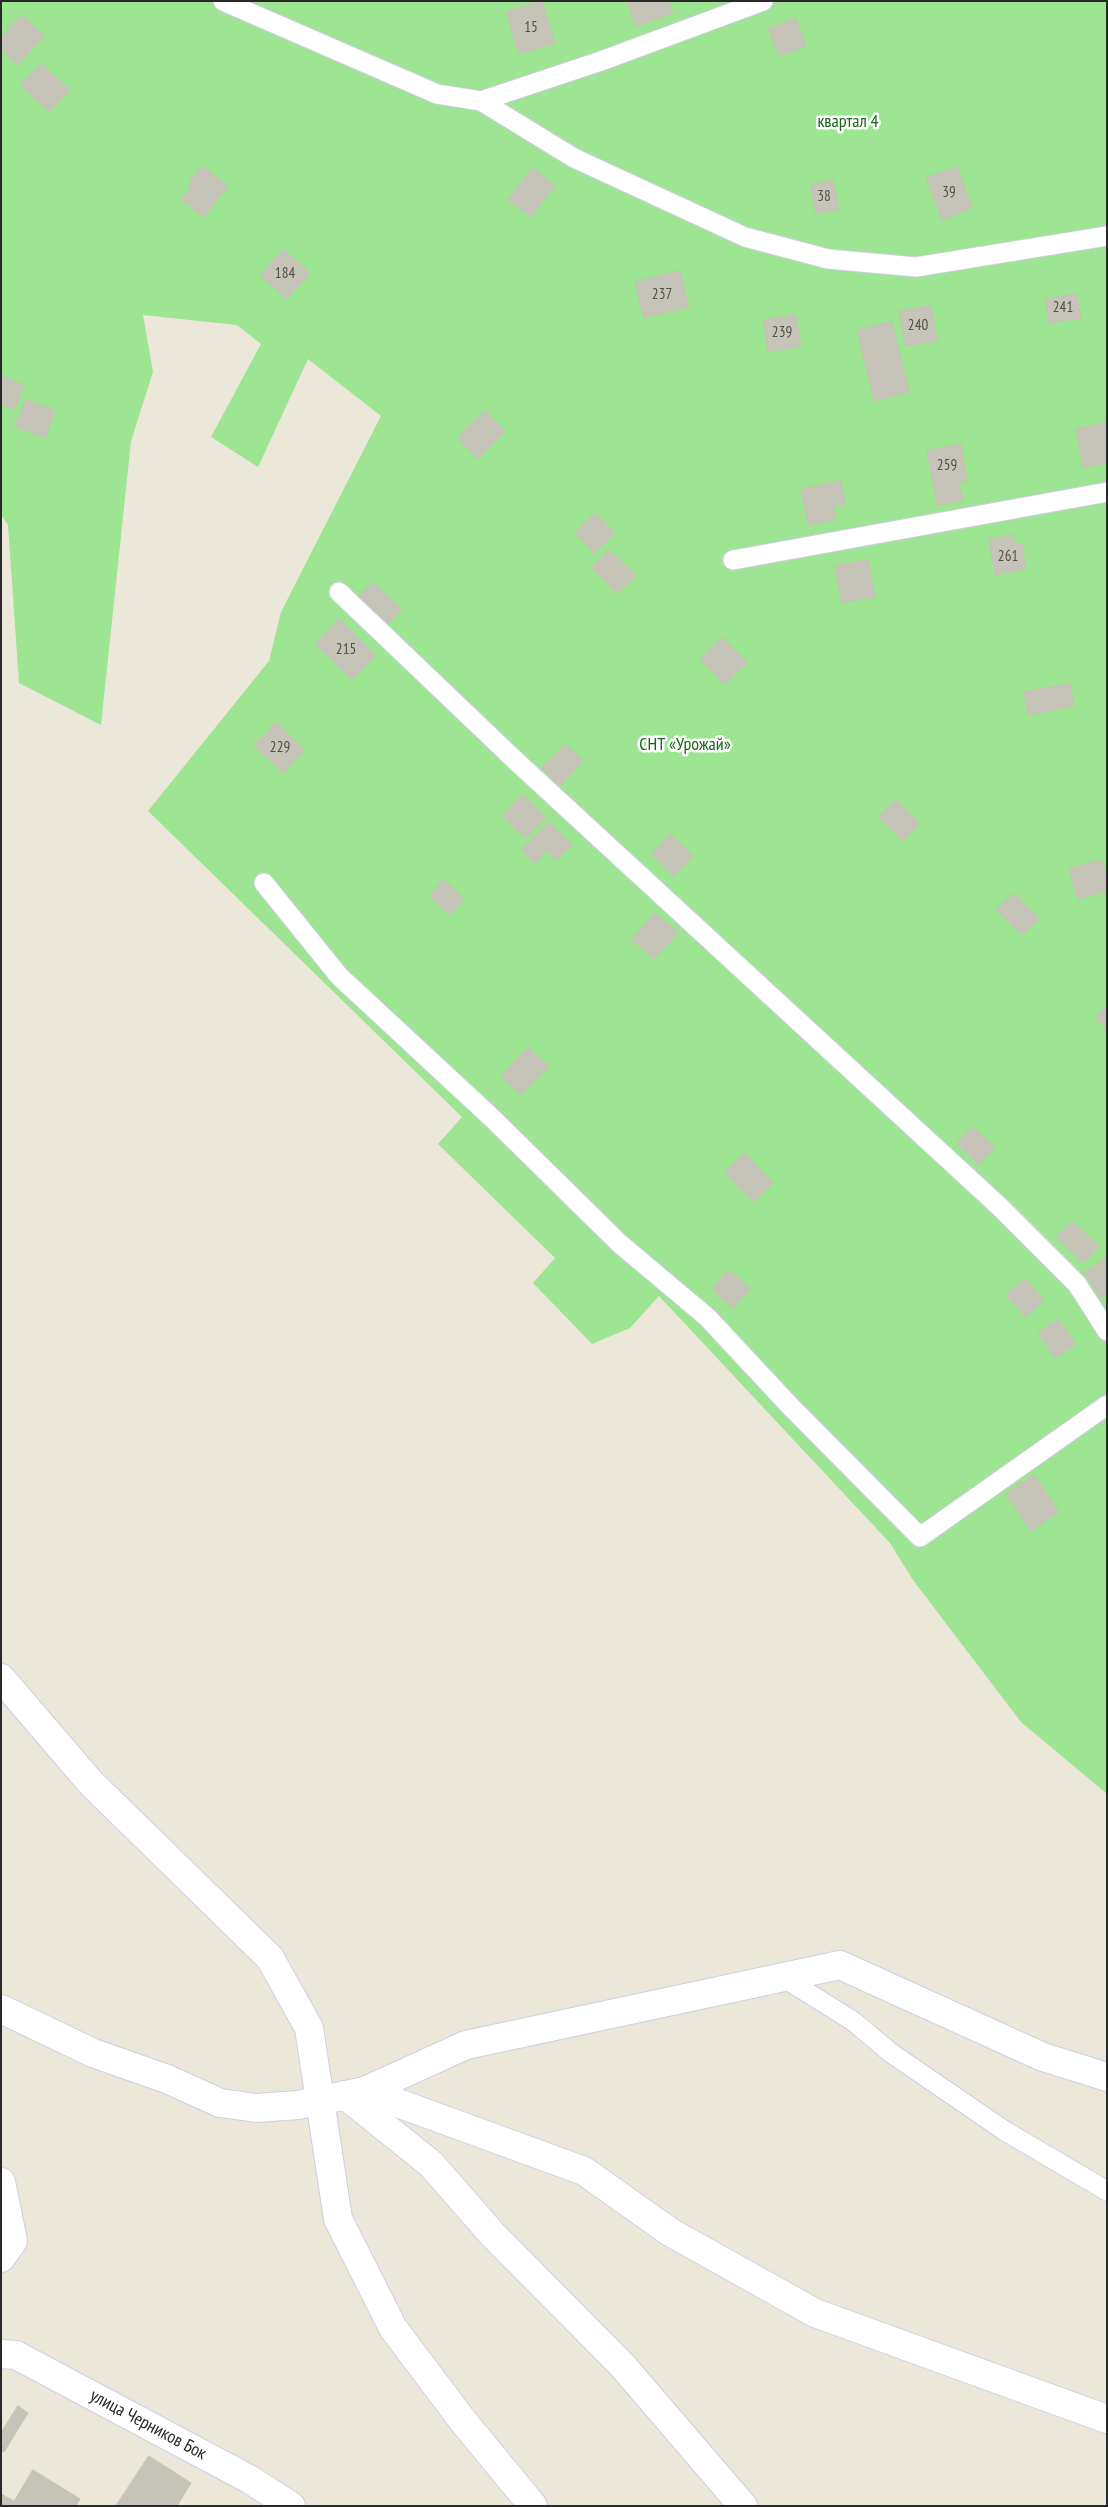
<!DOCTYPE html>
<meta charset="utf-8">
<style>
body{margin:0}
#map{position:relative;width:1108px;height:2507px;overflow:hidden;background:#ebe7d9;font-family:"PT Sans Narrow",sans-serif}
canvas{display:block}
.frame{position:absolute;inset:0;border:2px solid #282828;pointer-events:none}
</style>
<div id="map">
<canvas width="1108" height="2507"></canvas>
<div class="frame"></div>
</div>
<script>
const context = document.querySelector('canvas').getContext('2d');
context.lineJoin = 'round';
function fill(path, color) { context.fillStyle = color; context.fill(path, 'evenodd'); }
function trace(path, color, width, dash) { context.strokeStyle = color; context.lineWidth = width; context.lineCap = dash ? 'butt' : 'round'; context.setLineDash(dash || []); context.stroke(path); }
function write(font, color, halo, rows, align = 'center') {
  context.font = font + ' "PT Sans Narrow",sans-serif'; context.lineWidth = 5; context.setLineDash([]); context.textBaseline = 'middle'; context.strokeStyle = halo; context.fillStyle = color; for (const [text, x, y, turn = 0] of rows) {
    context.save(); context.translate(x, y); context.rotate((+turn || 0) * Math.PI / 180); context.textAlign = isNaN(turn) ? turn : align; if (halo) context.strokeText(text, 0, 0); context.fillText(text, 0, 0); context.restore();
  }
}
fill(new Path2D(`
 M1 1H1107V1794L1021 1722 913 1580 890 1543 659 1296 630 1328 592 1344 533 1283 555 1258 438 1144 462 1117 148 811 269 661 281 612 381 416 308 359 258 467 211 437 261 344 237 325 143 315 153 372 131 441 101 725 19 683 8 525 1 515Z`), '#9de493');
const building = new Path2D(`
 M542 1 555 43 519 54 506 12Z
 M627 1H669L673 13 636 26Z
 M22 15 44 36 18 65 1 50V38Z
 M796 18 806 46 779 56 768 29Z
 M42 64 70 90 49 112 21 85Z
 M202 166 228 186 204 217 181 200 191 187 188 185Z
 M957 167 972 208 942 220 926 178Z
 M532 168 555 185 531 217 508 200Z
 M833 180 839 209 816 214 810 185Z
 M284 249 310 274 287 299 260 275Z
 M680 271 689 307 644 318 635 282Z
 M1077 294 1081 318 1049 323 1045 299Z
 M931 306 937 341 905 346 899 311Z
 M796 315 801 346 768 352 763 320Z
 M892 322 909 392 874 401 857 330Z
 M1 376 24 385 15 409 1 404Z
 M26 399 55 411 45 438 15 427Z
 M485 411 506 431 478 459 457 438Z
 M1107 423V463L1083 467 1076 429Z
 M961 444 967 481 959 482 963 501 937 505 927 451Z
 M841 481 845 504 833 506 836 519 808 525 801 489Z
 M595 513 615 533 595 553 575 533Z
 M1013 535 1015 545 1022 544 1026 569 995 575 989 540Z
 M609 550 636 576 617 594 591 568Z
 M868 560 875 597 842 603 835 566Z
 M373 582 402 610 386 626 357 598Z
 M339 619 376 655 352 680 315 644Z
 M722 637 747 662 725 685 700 659Z
 M1070 684 1074 706 1028 715 1024 692Z
 M276 722 305 750 283 773 254 746Z
 M565 744 583 761 560 786 542 768Z
 M523 795 546 817 525 838 502 816Z
 M896 800 920 824 903 841 878 817Z
 M549 822 572 845 557 860 547 851 535 863 522 850Z
 M670 834 693 856 673 876 651 854Z
 M1101 860 1107 878V891L1078 899 1069 869Z
 M444 880 464 899 449 915 429 896Z
 M1014 893 1039 918 1022 935 996 910Z
 M655 913 678 932 654 959 632 940Z
 M1107 1007V1030L1095 1018Z
 M528 1047 549 1067 521 1095 501 1076Z
 M973 1127 995 1149 979 1165 957 1143Z
 M745 1153 773 1183 753 1202 725 1173Z
 M1072 1221 1099 1247 1083 1263 1056 1237Z
 M1107 1257V1294L1101 1298 1084 1273Z
 M729 1270 750 1289 733 1308 712 1289Z
 M1025 1278 1044 1300 1025 1317 1006 1295Z
 M1058 1319 1076 1344 1055 1358 1038 1333Z
 M1034 1475 1059 1512 1031 1531 1006 1494Z
 M18 2406 28 2413 4 2452 1 2451V2433Z
 M149 2456 191 2483 177 2506H116Z
 M33 2470 80 2499 76 2506H1V2494L14 2501Z`);
fill(building, '#c6c3b9');
trace(building, '#c6c3b3', 1);
const lane = new Path2D(`
 M223 1 437 94 481 101 574 158 745 237 828 259 916 267 1107 236
 M481 101 601 61 763 1
 M733 560 1107 492
 M339 592 517 762 1001 1208 1077 1284 1107 1331
 M264 883 339 976 492 1118 619 1243 707 1317 790 1406 920 1537 1107 1405
 M784 1978 853 2021 891 2053 1005 2131 1107 2191`);
const street = new Path2D(`
 M1 1678 91 1783 270 1958 309 2028 338 2219 393 2328 463 2421 533 2506
 M1 2009 93 2053 167 2079 220 2103 257 2108 298 2105 365 2091 466 2045 840 1965 1043 2057 1107 2077
 M365 2091 584 2171 670 2232 815 2313 1107 2419
 M345 2095 431 2164 493 2235 622 2365 743 2506
 M1 2182 13 2241 1 2258
 M1 2354 16 2355 249 2479 291 2506`);
trace(lane, '#cfcee2', 21);
trace(street, '#cfcee2', 30);
trace(lane, '#fff', 19);
trace(street, '#fff', 28);
write('15px', '#504f4c', null, [
 ["15",531,28],
 ["39",949,193],
 ["38",824,197],
 ["184",285,274],
 ["237",662,295],
 ["241",1063,308],
 ["240",918,326],
 ["239",782,333],
 ["259",947,466],
 ["261",1008,557],
 ["215",346,650],
 ["229",280,748]
]);
write('18px', '#176618', '#fff', [
 ["квартал 4",848,122],
 ["СНТ «Урожай»",685,745]
]);
write('18px', '#282828', '#fff', [
 ["улица Черников Бок",148,2425,28]
]);
</script>
